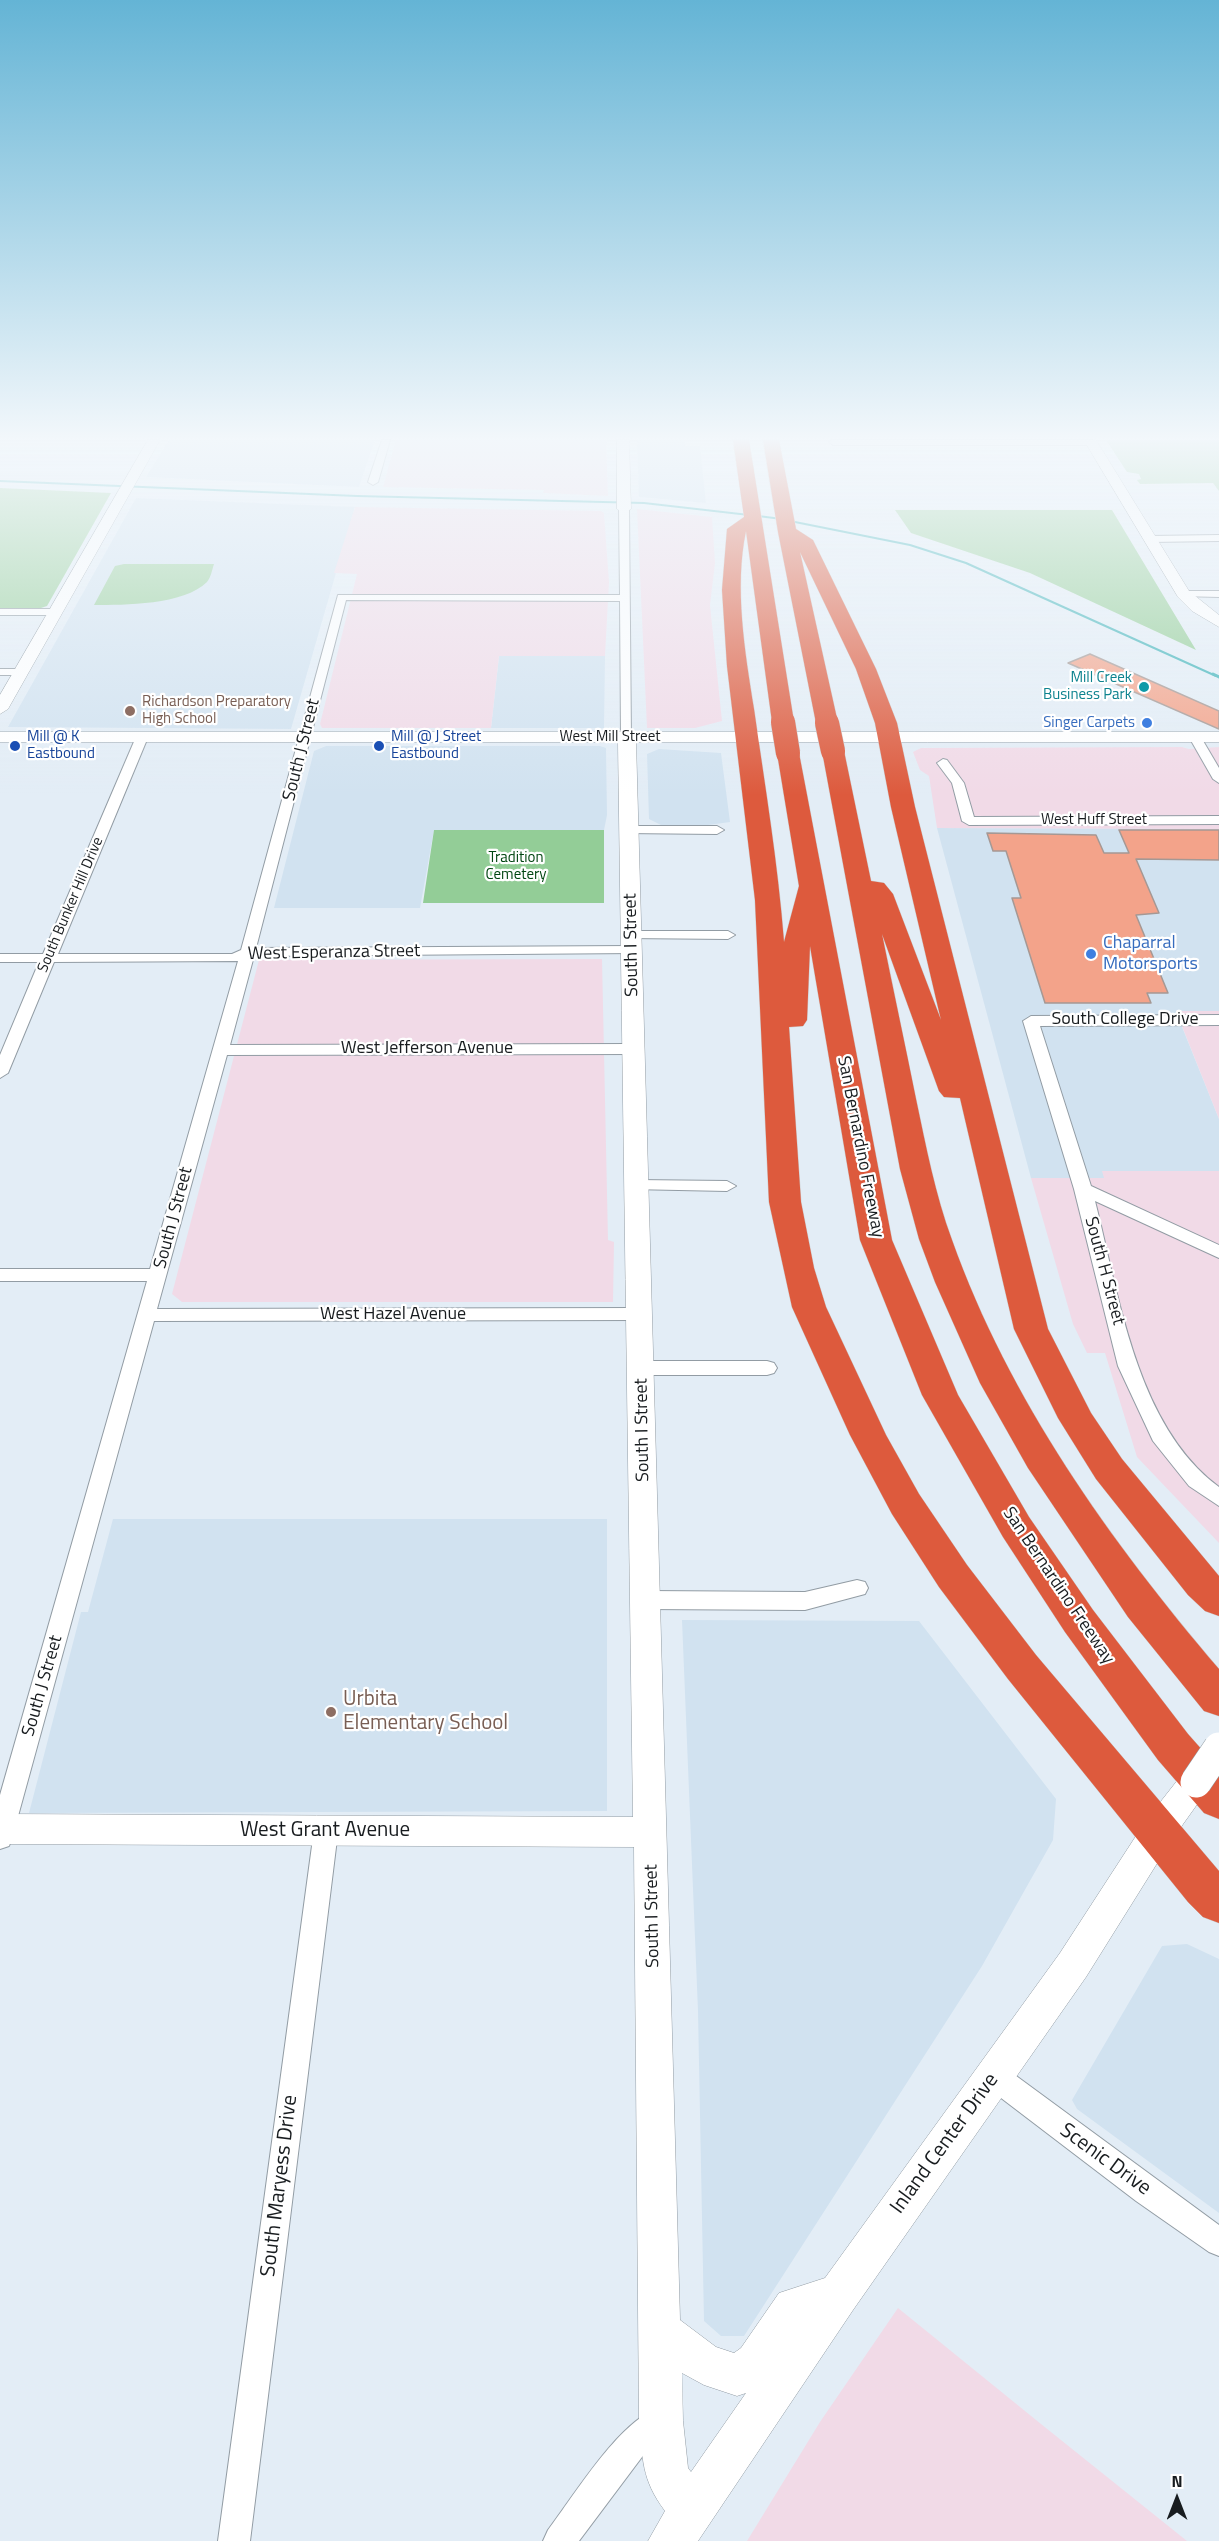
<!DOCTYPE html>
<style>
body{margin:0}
#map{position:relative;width:1219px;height:2541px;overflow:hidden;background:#e3edf6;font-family:"Titillium Web",sans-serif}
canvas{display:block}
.north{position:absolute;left:1147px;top:2469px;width:60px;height:60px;-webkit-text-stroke:4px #fff;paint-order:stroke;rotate:0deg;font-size:16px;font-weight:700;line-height:24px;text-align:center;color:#181c1f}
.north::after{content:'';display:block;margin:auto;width:21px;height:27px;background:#181c1f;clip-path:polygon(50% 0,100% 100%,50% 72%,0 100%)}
</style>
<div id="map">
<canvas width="1219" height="2541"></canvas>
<div class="north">N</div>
</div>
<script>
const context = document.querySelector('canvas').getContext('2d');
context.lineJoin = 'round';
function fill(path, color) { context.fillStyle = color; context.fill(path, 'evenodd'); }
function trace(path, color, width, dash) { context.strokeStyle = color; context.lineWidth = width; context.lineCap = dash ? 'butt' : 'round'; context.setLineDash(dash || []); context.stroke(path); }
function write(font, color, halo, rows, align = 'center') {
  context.font = font + ' "Titillium Web",sans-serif'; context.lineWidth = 4.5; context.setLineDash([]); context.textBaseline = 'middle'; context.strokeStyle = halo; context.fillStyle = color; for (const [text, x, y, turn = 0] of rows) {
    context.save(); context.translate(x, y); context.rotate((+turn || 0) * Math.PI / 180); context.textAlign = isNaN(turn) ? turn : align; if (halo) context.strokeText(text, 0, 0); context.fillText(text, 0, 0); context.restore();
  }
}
fill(new Path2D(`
 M169 440H375L359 487 146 477Z
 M637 440H684L685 446H700L706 503 639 497Z
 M136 498 355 507 291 729 8 727Z
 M499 656H605L604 728H491Z
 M326 746H600L606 748 607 815 604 830H434L420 908H274L314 751Z
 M659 749 721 753 730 822 708 825H661L649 819 647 754Z
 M937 828 1219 829V1011L1176 1012 1219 1119V1171H1103L1105 1178H1031Z
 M113 1519H607V1811L29 1813 81 1612H88Z
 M682 1620 919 1621 1056 1799 1053 1840 982 1966 744 2336H721L704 2321 698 2011Z
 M1187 1944 1219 1959V2213L1077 2109 1072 2100 1162 1946Z`), '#d1e2f0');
fill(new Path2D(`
 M396 440H606L608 496 543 493 544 490 383 487Z
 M355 507 601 511 604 513 609 582 605 656H499L491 728H322L320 724 357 574 334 573Z
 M637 509 712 517 715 563 710 605 722 721 695 728H647Z
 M1182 747 1189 749 1219 747V829L937 828 929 776 920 770 913 752 921 748Z
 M602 959 608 1240 614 1242 613 1302H182L172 1294 259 960Z
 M1176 1011H1219V1119Z
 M1102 1171H1219V1543L1137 1457 1105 1353H1087L1073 1324 1031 1178H1104Z
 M898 2308 1041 2424 1187 2541H747L820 2422Z`), '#f1dae7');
fill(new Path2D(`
 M1106 440H1219V491L1213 483 1140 484 1137 480 1141 479 1139 474 1127 472Z
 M0 488 111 493 47 606 38 609H0Z
 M895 510H1112L1196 650 1030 573 911 533Z
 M124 564H214C212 570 211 577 207 582 184 605 124 605 94 605L115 566Z
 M434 830H604V903H423Z`), '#93cd97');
trace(new Path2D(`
 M0 481 357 496 644 503 749 515
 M758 516 782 519
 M790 521 910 545 966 563 1216 676`), '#3fb3b9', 2);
trace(new Path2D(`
 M1213 674 1219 677`), '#3fb3b9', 3);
const building = new Path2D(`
 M1090 654 1219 711V729L1068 663Z
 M1119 830H1219V860L1136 859 1159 913 1136 915 1168 993H1147L1151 1003H1045L1012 898H1021L1006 851H993L987 833 1096 835 1104 853H1129Z`);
fill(building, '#f3a38a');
trace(building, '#a59894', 1.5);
const street = new Path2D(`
 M382 440H390L378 482 373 485 368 482Z
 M832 440H1092L1095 442 1091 445H833L829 442Z
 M624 506 629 509 631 740 621 737 620 601 346 600 256 948 632 946 639 950 637 953 254 956 230 1045 633 1044 641 1049 633 1054 227 1055 157 1309 640 1308 647 1310 649 1314 647 1318 640 1320 154 1321 12 1838 9 1846 0 1849V1795L147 1281H0V1269H150L238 961 54 962 8 1073 0 1078V1055L39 962H0V954H43L136 737 142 733 148 737 58 954H232L241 950 338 595H620L619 509Z
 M1219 535V541L1150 542 1145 539 1150 536Z
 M1183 591H1219V597L1179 596 1178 594Z
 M0 609H56L61 612 56 615H0Z
 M0 669H22L28 672 22 675H0Z
 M1195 733 1199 734 1219 768V783L1213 779 1189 737Z
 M943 759 947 760 964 783 974 817 1219 816V824L969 825 962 821 952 783 937 763Z
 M629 826H717L724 830 717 834 624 833 622 830Z
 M632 931H728L735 935 728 939 627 938 625 935Z
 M1219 1015V1025L1040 1026 1091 1186 1219 1245V1258L1095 1201C1119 1295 1136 1426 1219 1487V1506L1189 1486 1153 1441 1118 1366 1074 1189 1023 1021 1031 1016Z
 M636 1180 727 1181 736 1186 727 1191 630 1189 627 1185 630 1181Z
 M641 1361H767L774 1363 777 1368 774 1373 767 1375H641L634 1373 631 1368 634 1363Z
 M857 1580 865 1582 868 1588 865 1594 805 1610 646 1609 638 1606 635 1600 638 1594 646 1591 805 1592Z
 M326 1820 335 1823 338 1831 250 2541H218L314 1831 317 1823Z
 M994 2063 1004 2067 1219 2225V2256L1209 2252 1136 2201 984 2085 981 2076 984 2067Z
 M659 2407 670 2411 674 2422 670 2433 645 2453 579 2541H543L548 2530C576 2493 617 2424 659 2407Z`);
const secondary = new Path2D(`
 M148 440H160L8 709 0 714V695Z
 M617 440H629L631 509 624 513 617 509Z
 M1084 440H1096L1189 591 1219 615V627L1192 611 1178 597Z
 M0 732H1219V742H636L680 2320 716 2347 734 2353 741 2348 779 2293 825 2278 1060 1953 1147 1819 1184 1772 1196 1768 1208 1772 1213 1782 1171 1841 1086 1977 853 2310 698 2541H648L665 2511C641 2479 643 2459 639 2421L634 1847 0 1844V1814L633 1817 618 742H0ZM682 2373 704 2385 737 2396 746 2393 691 2472 688 2468 683 2421Z`);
const highway = new Path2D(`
 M733 440H749L794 722 791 727H775L772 722 746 531C734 588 745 652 754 709 765 786 778 864 784 942L799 886 777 753 780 748H796L799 753 892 1240 958 1395 1029 1517 1093 1610 1188 1734 1219 1769V1819L1204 1813 1158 1760 1065 1632 1003 1537 922 1395 860 1240 810 946 807 1020 803 1026 789 1027 801 1202 814 1268 826 1307 886 1435 919 1494 967 1565 1036 1655 1219 1871V1923L1203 1917 1188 1902 1008 1679 939 1587 892 1514 850 1435 792 1307 769 1202 755 900 727 666 722 590 727 529 744 517Z
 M763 440H779L796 529 813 540 876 669 897 723 915 807 1048 1329 1091 1413 1122 1459 1219 1576V1616L1205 1611 1188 1595 1096 1479 1058 1418 1014 1329 960 1098 944 1097 939 1091 882 934C893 989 905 1044 916 1099 926 1146 935 1194 952 1240 1009 1400 1110 1541 1219 1669V1716L1204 1711 1128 1617 1028 1468 980 1383 935 1282 919 1239 900 1169 822 751 825 746H841L844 751 871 881 884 883 893 894 941 1020 891 807 875 723 856 669 800 552 838 723 835 728H819L816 723 778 532Z`);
trace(street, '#929ca4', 2);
trace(secondary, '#929ca4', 1);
trace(highway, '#cccdce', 1);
fill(street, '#fff');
fill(secondary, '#fff');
fill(highway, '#dd5a3d');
const secondaryBridge = new Path2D(`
 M1196 1782 1219 1748`);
const highwayBridge = new Path2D(`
 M783 722 788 753
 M827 723 833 751`);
trace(secondaryBridge, '#929ca4', 32, []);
trace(highwayBridge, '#cccdce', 25, []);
trace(secondaryBridge, '#fff', 31);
trace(highwayBridge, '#dd5a3d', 24);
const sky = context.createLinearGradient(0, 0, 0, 795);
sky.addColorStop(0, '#64b4d5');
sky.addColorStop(0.55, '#f2f7fb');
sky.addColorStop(1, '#f2f7fb00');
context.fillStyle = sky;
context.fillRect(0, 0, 1219, 795);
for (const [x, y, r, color] of [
 [1144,687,6,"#0f9aa8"],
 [130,711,6,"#8d6e63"],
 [1147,723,6,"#3f7fe0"],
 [15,746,6,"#1a4fb4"],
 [379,746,6,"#1a4fb4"],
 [1091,954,6,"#3f7fe0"],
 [331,1712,6,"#8d6e63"]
]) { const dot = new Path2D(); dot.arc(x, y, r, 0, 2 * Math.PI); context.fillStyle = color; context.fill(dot); trace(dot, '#fff', 2); }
write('15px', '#0d838f', '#fff', [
 ["Mill Creek",1132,678],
 ["Business Park",1132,695]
], 'right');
write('15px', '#785e54', '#fff', [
 ["Richardson Preparatory",142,702],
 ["High School",142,719]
], 'left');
write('15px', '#366cbe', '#fff', [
 ["Singer Carpets",1135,723]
], 'right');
write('15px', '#164399', '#fff', [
 ["Mill @ K",27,737],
 ["Eastbound",27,754],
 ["Mill @ J Street",391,737],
 ["Eastbound",391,754]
], 'left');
write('15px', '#181c1f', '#fff', [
 ["West Mill Street",610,737],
 ["West Huff Street",1094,820],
 ["South Bunker Hill Drive",71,905,-67]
]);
write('15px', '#004611', '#fff', [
 ["Tradition",516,858],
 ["Cemetery",516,875]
]);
write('18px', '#181c1f', '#fff', [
 ["South J Street",302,750,-76],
 ["South I Street",632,945,-91],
 ["West Esperanza Street",334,953,-1],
 ["South College Drive",1125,1020],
 ["West Jefferson Avenue",427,1049],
 ["San Bernardino Freeway",860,1147,79],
 ["South J Street",174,1218,-75],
 ["South H Street",1104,1271,75],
 ["West Hazel Avenue",393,1315],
 ["South I Street",643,1430,-91],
 ["San Bernardino Freeway",1058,1586,56],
 ["South J Street",43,1686,-74],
 ["South I Street",653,1916,-91]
]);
write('18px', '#366cbe', '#fff', [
 ["Chaparral",1103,944],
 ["Motorsports",1103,965]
], 'left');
write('21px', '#785e54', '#fff', [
 ["Urbita",343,1700],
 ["Elementary School",343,1724]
], 'left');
write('21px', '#181c1f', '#fff', [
 ["West Grant Avenue",325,1831],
 ["Inland Center Drive",945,2144,-54],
 ["Scenic Drive",1105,2160,36],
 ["South Maryess Drive",280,2186,-83]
]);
</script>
